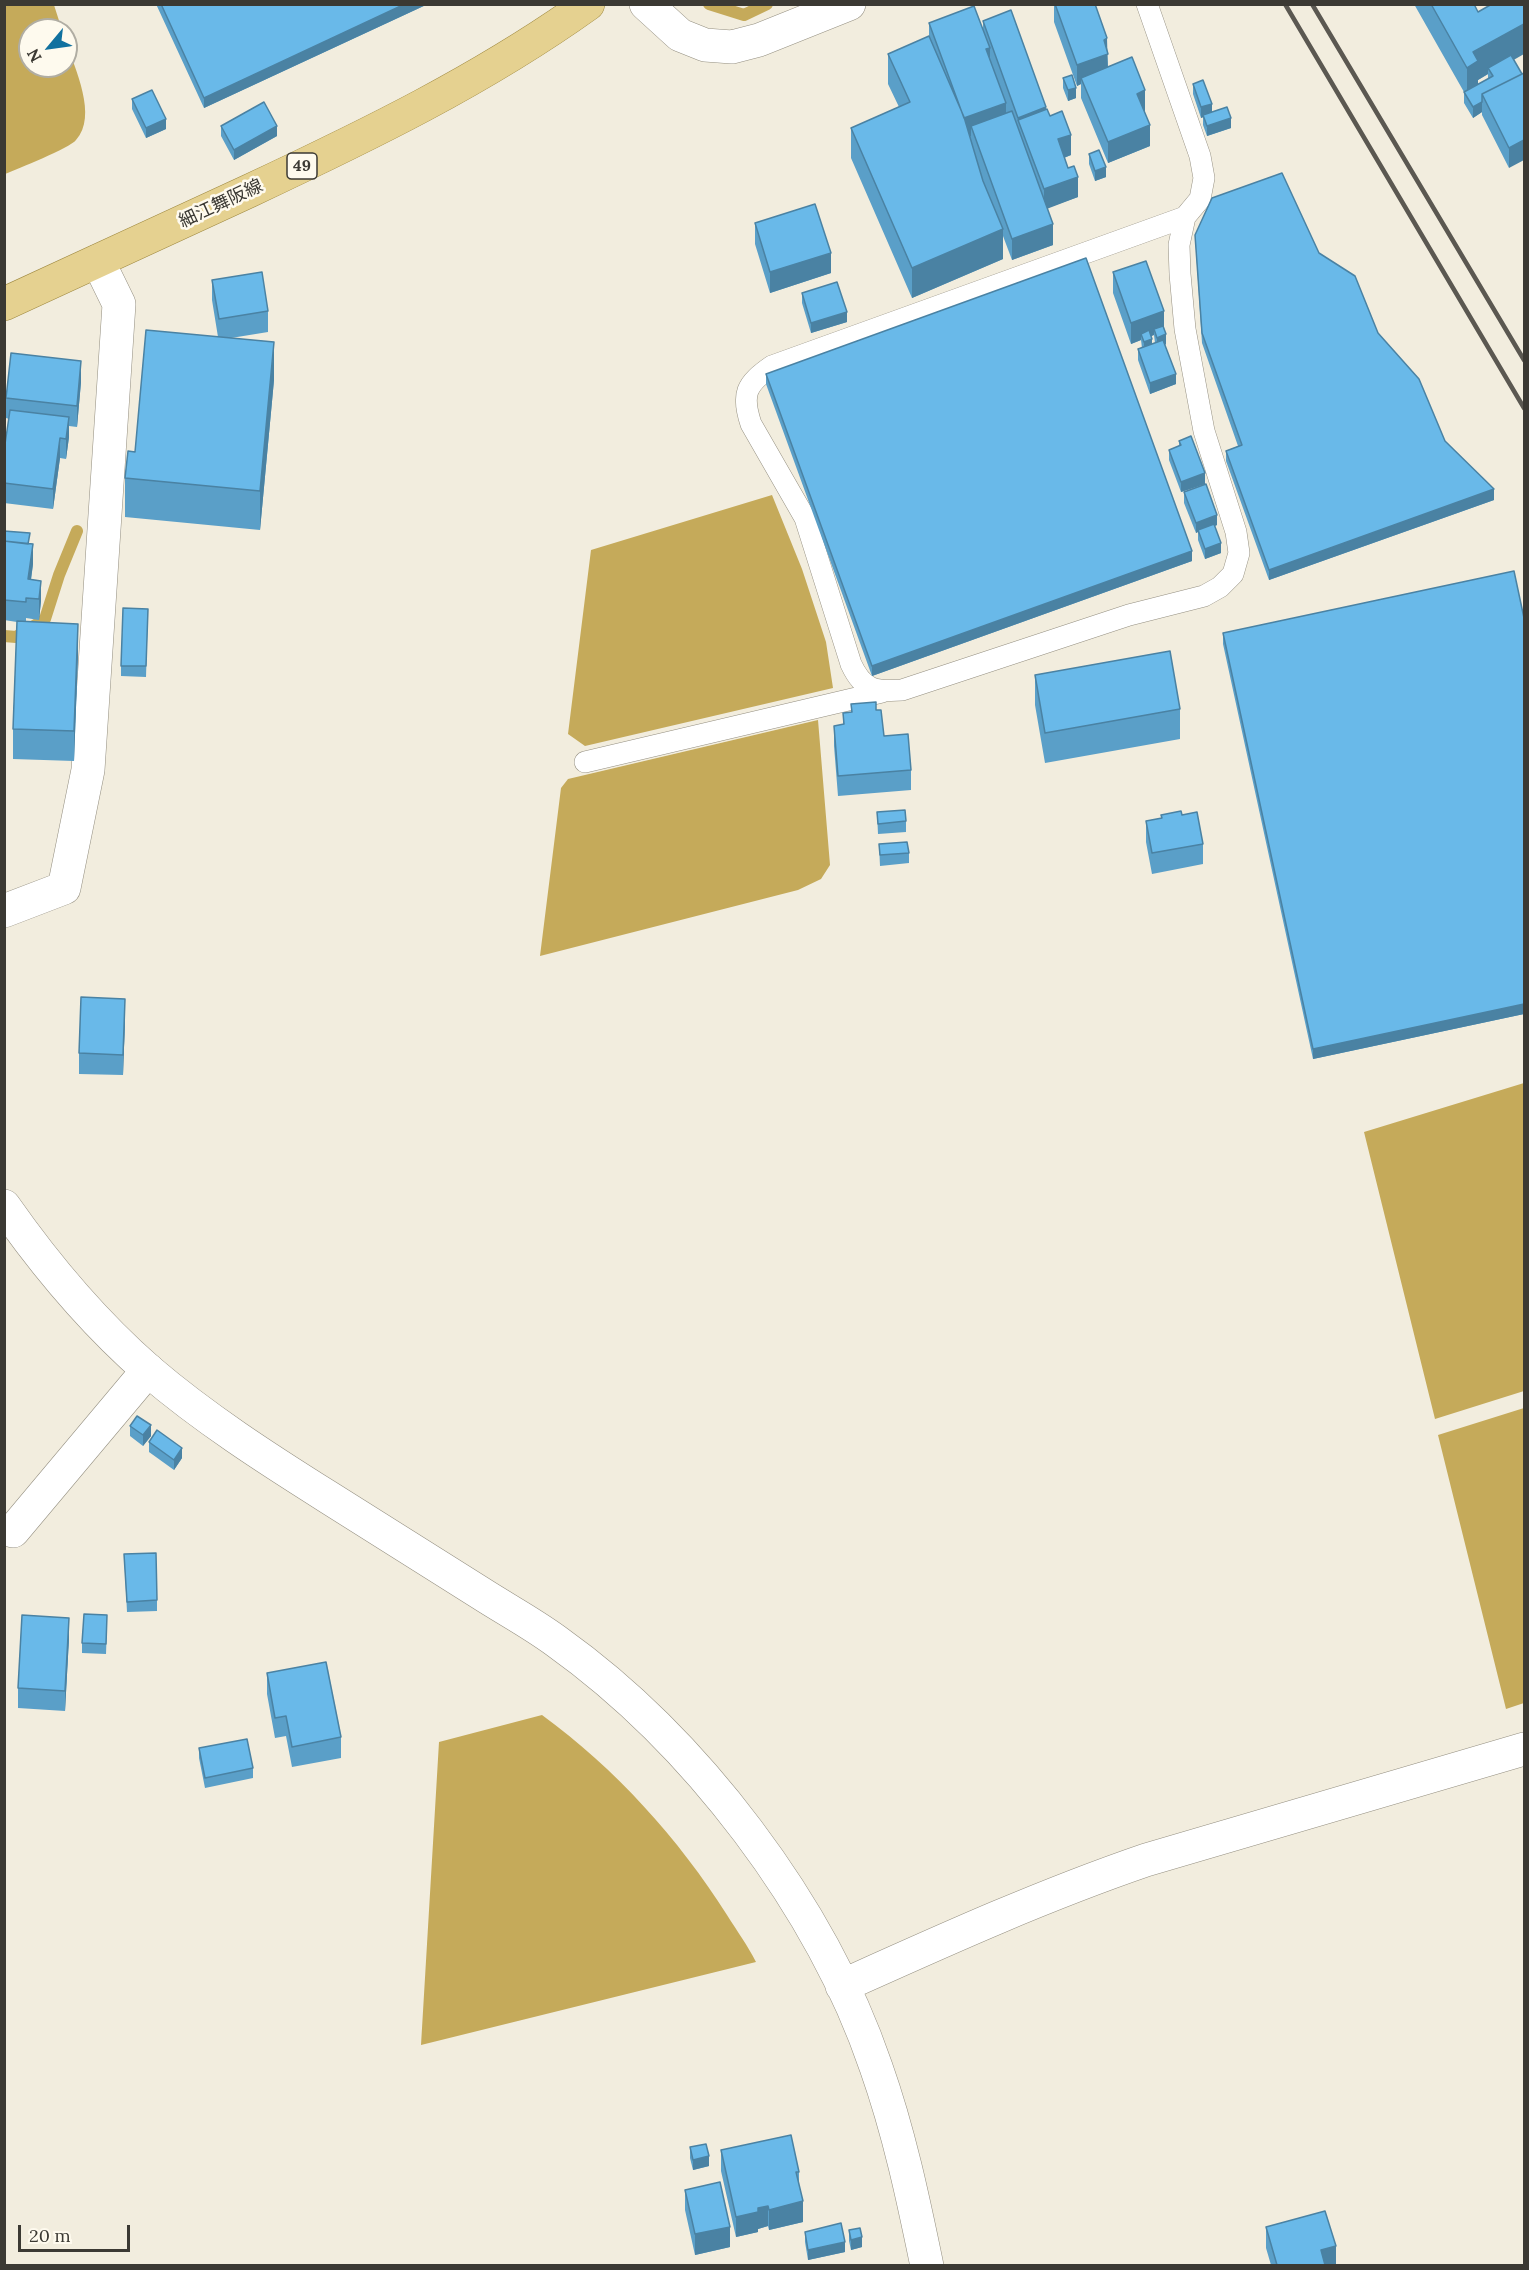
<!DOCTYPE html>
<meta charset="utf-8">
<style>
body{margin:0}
#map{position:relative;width:1529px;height:2270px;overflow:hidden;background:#f2edde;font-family:Lora,serif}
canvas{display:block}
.frame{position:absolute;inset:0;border:6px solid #3b3933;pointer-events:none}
.north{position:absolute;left:18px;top:18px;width:60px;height:60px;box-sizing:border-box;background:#fefaee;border:2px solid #b0ada3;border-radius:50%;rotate:241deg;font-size:16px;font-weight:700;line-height:24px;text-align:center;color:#3b3933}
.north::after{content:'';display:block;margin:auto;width:21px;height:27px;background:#11719f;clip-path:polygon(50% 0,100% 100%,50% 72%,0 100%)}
.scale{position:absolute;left:18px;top:2225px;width:112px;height:27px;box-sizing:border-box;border:3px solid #3b3933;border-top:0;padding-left:8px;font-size:18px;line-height:21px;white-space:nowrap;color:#3b3933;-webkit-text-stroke:4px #fefaee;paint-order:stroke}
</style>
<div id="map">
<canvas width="1529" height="2270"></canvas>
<div class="frame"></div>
<div class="north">N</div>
<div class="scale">20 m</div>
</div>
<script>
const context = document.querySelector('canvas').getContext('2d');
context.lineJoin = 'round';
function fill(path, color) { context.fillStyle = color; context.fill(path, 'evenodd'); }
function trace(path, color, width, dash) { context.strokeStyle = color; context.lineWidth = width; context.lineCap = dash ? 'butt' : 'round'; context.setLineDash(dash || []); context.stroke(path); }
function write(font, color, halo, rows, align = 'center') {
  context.font = font + ' Lora,"Noto Sans JP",serif'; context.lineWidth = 5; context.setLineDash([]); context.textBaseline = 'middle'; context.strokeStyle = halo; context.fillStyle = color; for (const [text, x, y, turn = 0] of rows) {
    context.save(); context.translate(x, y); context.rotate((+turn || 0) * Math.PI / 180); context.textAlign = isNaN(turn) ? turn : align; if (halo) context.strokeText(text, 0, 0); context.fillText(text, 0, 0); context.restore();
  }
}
fill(new Path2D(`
 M4 5H54L62 30H30V66H66V42C75 69 98 116 76 140 70 148 17 169 5 174Z
 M772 495 802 569 826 642 833 688 585 746 568 734 591 550Z
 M818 720 830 865 821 879 798 890 540 956 561 788 568 779Z
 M1524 1083V1391L1435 1419 1364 1132Z
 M1524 1408V1703L1506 1709 1438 1435Z
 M542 1715C615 1768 679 1839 727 1915 737 1931 748 1946 756 1962L421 2045 439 1742Z`), '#c5aa5a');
trace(new Path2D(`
 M709 4 744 15 767 4
 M4 636 16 637 45 619 59 575 77 531`), '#c5aa5a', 12);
const service = new Path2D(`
 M1147 4 1200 156 1204 178 1200 199 1185 217 1179 245 1180 274 1185 329 1204 431 1236 532 1239 553 1233 574 1220 587 1204 596 1129 615 902 690C875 692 863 690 851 664L805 518 751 424C741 394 746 384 772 366L1185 217
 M585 762 882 692`);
const minor = new Path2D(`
 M4 911 64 888 88 770 119 304 98 261
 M13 1531 148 1370`);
const tertiary = new Path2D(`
 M646 4 680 35 705 45 732 47 759 40 849 4
 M4 1206C46 1266 94 1323 149 1371 204 1418 266 1458 328 1497 379 1529 431 1562 482 1594 507 1610 533 1624 556 1641 696 1741 821 1906 876 2067 899 2132 913 2198 927 2266
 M842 1986C942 1941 1041 1896 1146 1860L1524 1749`);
const primary = new Path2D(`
 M4 304C86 266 167 229 249 191 366 136 482 80 588 4`);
trace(service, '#948f81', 22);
trace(minor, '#948f81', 34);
trace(tertiary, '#948f81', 34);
trace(primary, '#9e883f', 34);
trace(service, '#fff', 21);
trace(minor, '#fff', 33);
trace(tertiary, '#fff', 33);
trace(primary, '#e5d190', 33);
trace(new Path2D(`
 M1285 4 1524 408
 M1312 4 1524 360`), '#5b5851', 4.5);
fill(new Path2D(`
 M156 4H428L204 108Z
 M1054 4H1095L1107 50 1108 67 1145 111H1144L1150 146 1108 163 1081 98V84L1077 86 1054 22Z
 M1414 4H1474L1478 12 1490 6V4H1524L1513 60 1509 168 1482 115V112L1473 118 1464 103V92ZM1488 74V79L1478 84V80Z
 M983 21 1046 109 1071 155 1064 158 1078 197 1047 208 1053 245 1012 260 1003 236V259L912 298 851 158V128L899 107 888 84V54L929 37V23L983 29Z
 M1063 78 1076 98 1068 101 1063 88Z
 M1193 84 1212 112 1231 128 1207 136 1203 125V117L1201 118 1193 94Z
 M132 99 166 129 146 138 132 109Z
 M221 126 277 136 234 160 221 136Z
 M1089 154 1106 177 1095 181 1089 164Z
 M755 223 831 273 770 293 755 244Z
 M1195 235 1319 253 1378 333 1445 441 1494 500 1269 580 1226 461V451L1238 446 1202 343Z
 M1113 272 1164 327 1166 344 1165 345 1176 384 1150 394 1138 360V349L1142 348 1141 340 1131 344 1113 293ZM1154 335 1155 343 1152 344 1151 336Z
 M212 280 268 311V332L231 338 274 380 260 530 125 517V478L135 452 218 337 212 300Z
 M802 293 847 322 811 333 802 303Z
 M766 374 1192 561 872 676 766 384Z
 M81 382 77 427 69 426V437L66 459 60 458 53 509 4 503V451L9 419 6 418V398Z
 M1179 441 1205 484 1181 492 1169 460V450L1179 446Z
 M1184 492 1217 525 1215 526 1221 553 1205 559 1198 540V532L1196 533 1184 503Z
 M4 531 30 544 33 564 31 580 41 601 39 620 26 618V621L78 654 74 761 13 759V729L17 622 4 620Z
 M148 609 146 677 121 676V666Z
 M1524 618V1014L1313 1059 1223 644V633Z
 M1035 675 1180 709V739L1045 763 1035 705Z
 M851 704 876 710 884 736 911 770V790L838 796 834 746V726L843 725V713L851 712Z
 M877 812 906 821V832L878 834Z
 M1161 815H1182L1203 844V864L1152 874 1146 842V821L1161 818Z
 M879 844 909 853V863L880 866Z
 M125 1019 123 1075 79 1074V1053Z
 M130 1426 151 1436 143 1446 130 1436Z
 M149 1442 182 1458 174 1470 149 1452Z
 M124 1554 157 1600V1611L127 1612Z
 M107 1625 106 1654 82 1653V1643Z
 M69 1638 65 1711 18 1708V1688Z
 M267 1673 341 1737V1758L292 1767 286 1736 275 1738 267 1694Z
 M199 1748 253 1768V1778L205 1788 199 1758Z
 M690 2147 709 2166 693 2170 690 2158Z
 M721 2150 799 2172V2184L803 2222 769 2230 768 2226 758 2229V2232L736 2237 721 2171Z
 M685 2190 730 2247 695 2255 685 2210Z
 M1266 2227 1336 2265H1271L1266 2248Z
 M849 2230 862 2247 851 2250 849 2241Z
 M805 2232 845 2252 808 2260 805 2242Z`), '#5a9fc8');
fill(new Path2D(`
 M405 4H428L204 108V98Z
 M1524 24V54L1491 73 1488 68V74L1478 80V91L1467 98V68L1473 52Z
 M1107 38 1108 74 1081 78V84L1077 86V65L1104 40Z
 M990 48V68L986 49Z
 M1076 88V98L1068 101V90Z
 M1145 90V111L1137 114V94Z
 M1482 102V112L1473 118V107Z
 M1006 103V123L971 126V136L963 139V118Z
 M1212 104V114L1201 118V107Z
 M1046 107V128L1018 120V138V118Z
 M1231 118V128L1207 136V126Z
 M166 119V129L146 138V128Z
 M1150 125V146L1108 163V142Z
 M277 126V136L234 160V150Z
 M1071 135V155L1058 160V139Z
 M1524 140V160L1509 168V148Z
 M1106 167V177L1095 181V171Z
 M1078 177V197L1044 210V189Z
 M1053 224V245L1012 260V239Z
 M1003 229V259L912 298V268Z
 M831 253V273L770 293V272Z
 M1164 311V332L1154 329V335L1143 339 1141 334V340L1131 344V323Z
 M847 312V322L811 333V323Z
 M1166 334V344L1157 348V338Z
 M1152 339V349L1144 352V342Z
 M274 342V380L260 530V491Z
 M81 361V382L77 427V406Z
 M1176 374V384L1150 394V383Z
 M69 417V437L66 459V439Z
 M60 438V458L53 509V489Z
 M1205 473V484L1181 492V482Z
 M1494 489V500L1269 580V570Z
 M1217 515V525L1199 532 1198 530V532L1196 533V523Z
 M1221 543V553L1205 559V549Z
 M33 544V564L28 600V579Z
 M1192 551V561L872 676V666Z
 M41 581V601L39 620V599Z
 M78 624V654L74 761V731Z
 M125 999V1019L123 1075V1055Z
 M1524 1004V1014L1313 1059V1049Z
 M151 1425V1436L143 1446V1435Z
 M182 1448V1458L174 1470V1460Z
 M69 1618V1638L65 1711V1691Z
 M709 2156V2166L693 2170V2160Z
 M803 2201V2222L769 2230V2210Z
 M768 2206V2226L758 2229V2232L736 2237V2217L758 2208Z
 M730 2227V2247L695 2255V2234Z
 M862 2237V2247L851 2250V2240Z
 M845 2242V2252L808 2260V2250Z
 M1336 2246V2265H1321V2250Z`), '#4a82a3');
const building = new Path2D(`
 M161 4H405L204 98Z
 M1055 4H1095L1107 38 1104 40 1108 54 1077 65Z
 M1431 4H1474L1478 12 1492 4H1524V24L1473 52 1478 61 1467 68Z
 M974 6 990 48 986 49 1006 103 964 118 929 23Z
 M1011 10 1046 107 1018 118 983 21Z
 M929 36 964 117 983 181 1003 229 912 268 851 128 910 102 888 54Z
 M1511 55 1522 74 1482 94V102L1473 107 1464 92 1493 76 1488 68Z
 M1132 57 1145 90 1137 94 1150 125 1108 142 1081 78Z
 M1524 73V140L1509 148 1482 94Z
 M1072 75 1076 88 1068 90 1063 78Z
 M1203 80 1212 104 1201 107 1193 84Z
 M152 90 166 119 146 128 132 99Z
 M264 102 277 126 234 150 221 126Z
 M1227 107 1231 118 1207 126 1203 115Z
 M1047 109 1050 116 1062 111 1071 135 1058 139 1068 168 1074 166 1078 177 1044 189 1018 120Z
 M1012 111 1053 224 1012 239 971 126Z
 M1099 150 1106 167 1095 171 1089 154Z
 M1282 173 1319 253 1355 276 1378 333 1419 379 1445 441 1494 489 1269 570 1226 451 1242 445 1202 333 1195 235 1212 198Z
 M815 204 831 253 770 272 755 223Z
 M1086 258 1192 551 872 666 766 374Z
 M1146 261 1164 311 1131 323 1113 272Z
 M262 272 268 311 219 319 212 280Z
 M837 282 847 312 811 323 802 293Z
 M1163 326 1166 334 1157 338 1154 329Z
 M146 330 274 342 260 491 125 478 128 451 135 452Z
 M1149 330 1152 339 1144 342 1141 334Z
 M1163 340 1176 374 1150 383 1138 349Z
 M11 353 81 361 77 406 6 398Z
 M10 410 69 417 66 439 60 438 53 489 4 483V451Z
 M1191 436 1205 473 1181 482 1169 450 1181 445 1179 441Z
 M1206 484 1217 515 1196 523 1184 492Z
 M1214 524 1221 543 1205 549 1198 530Z
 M4 531 30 533 28 544 4 541Z
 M4 541 33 544 28 579 41 581 39 599 26 598V602L4 600Z
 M1514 571 1524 618V1004L1313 1049 1223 633Z
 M123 608 148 609 146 666H121Z
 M17 621 78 624 74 731 13 729Z
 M1170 651 1180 709 1045 733 1035 675Z
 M876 702V710H881L884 736 908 734 911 770 838 776 834 726 844 724 843 713 852 712 851 704Z
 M905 810 906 821 878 824 877 812Z
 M1181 811 1182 815 1197 812 1203 844 1152 853 1146 821 1162 818 1161 815Z
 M907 842 909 853 880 855 879 844Z
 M81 997 125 999 123 1055 79 1053Z
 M137 1416 151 1425 143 1435 130 1426Z
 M157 1430 182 1448 174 1460 149 1442Z
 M156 1553 157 1600 127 1602 124 1554Z
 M84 1614 107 1615 106 1644 82 1643Z
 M22 1615 69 1618 65 1691 18 1688Z
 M326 1662 341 1737 292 1747 286 1716 275 1718 267 1673Z
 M247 1739 253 1768 205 1778 199 1748Z
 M791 2135 799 2172H796L803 2201 769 2210 768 2206 758 2208V2212L736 2217 721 2150Z
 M706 2144 709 2156 693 2160 690 2147Z
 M720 2182 730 2227 695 2234 685 2190Z
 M1325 2211 1336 2246 1321 2250 1325 2265H1277L1266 2227Z
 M841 2223 845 2242 808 2250 805 2232Z
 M860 2228 862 2237 851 2240 849 2230Z`);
fill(building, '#69b9e9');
trace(building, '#4a82a3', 1.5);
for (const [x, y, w] of [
 [302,166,30]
]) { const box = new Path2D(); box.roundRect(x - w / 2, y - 13, w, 26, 4.5); context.fillStyle = '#fefaee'; context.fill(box); trace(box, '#3b3933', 1.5); }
write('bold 16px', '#3b3933', null, [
 ["49",302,166]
]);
write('18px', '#3b3933', '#fefaee', [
 ["細江舞阪線",221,204,-25]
]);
</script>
